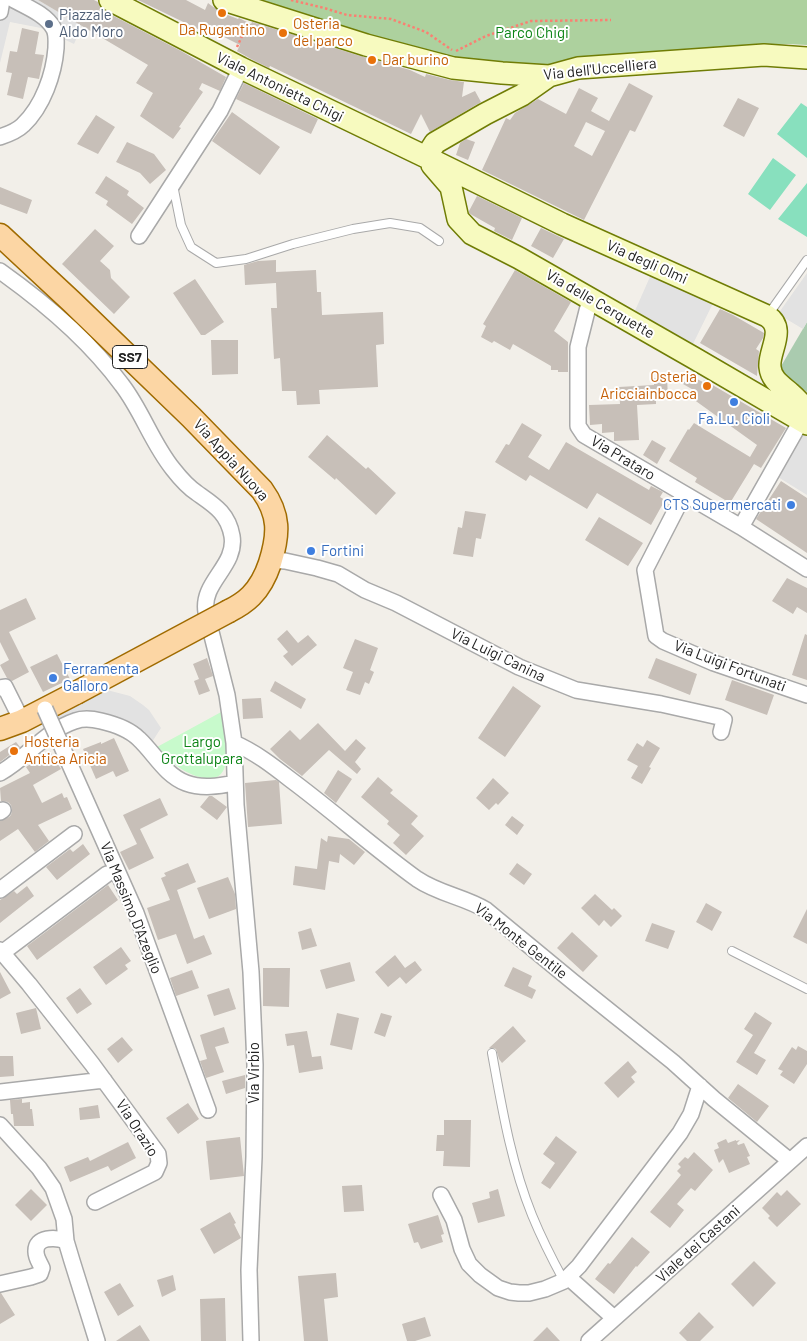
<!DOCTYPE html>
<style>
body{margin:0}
canvas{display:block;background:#f2efe9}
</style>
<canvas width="807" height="1341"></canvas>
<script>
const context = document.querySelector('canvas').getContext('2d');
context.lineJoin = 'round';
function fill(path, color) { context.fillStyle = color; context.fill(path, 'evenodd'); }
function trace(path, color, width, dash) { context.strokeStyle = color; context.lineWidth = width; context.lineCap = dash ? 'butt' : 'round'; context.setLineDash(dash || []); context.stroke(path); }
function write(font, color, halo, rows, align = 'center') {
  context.font = font + ' Barlow,sans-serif'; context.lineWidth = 4; context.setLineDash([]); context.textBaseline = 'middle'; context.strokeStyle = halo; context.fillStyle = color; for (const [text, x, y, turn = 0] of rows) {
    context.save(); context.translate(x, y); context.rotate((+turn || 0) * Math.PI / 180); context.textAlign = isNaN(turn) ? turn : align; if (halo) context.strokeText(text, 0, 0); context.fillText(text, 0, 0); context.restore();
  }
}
fill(new Path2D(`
 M256 0H807V45L788 44 660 52 572 60 543 66 449 60Z`), '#add19e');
fill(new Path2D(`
 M807 322V392L777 373Z`), '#aacbaf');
fill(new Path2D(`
 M223 711C226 729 230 748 225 766 219 790 186 774 173 763 167 758 162 752 157 747Z`), '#c8facc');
fill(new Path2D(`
 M801 103 807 107V158L777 134Z
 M773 158 796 175 770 210 748 194Z
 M807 183V237L778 219Z`), '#88e0be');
fill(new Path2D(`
 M0 0H38L82 26 74 44 41 28 10 22 0 63Z
 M653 270 715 299 692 346 634 313Z
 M807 273V322L803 329 778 314Z
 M805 432 807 433V495L778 477Z
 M107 690 130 696 143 705 149 710 161 728 152 742 135 725 125 720 105 714 94 713 60 723 56 715 98 691Z`), '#e2e2e2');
fill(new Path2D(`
 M38 0H94L98 2 100 7 104 11 181 51 226 77 220 91 202 83 199 89 203 92 179 127 181 128 173 139 140 116 153 93 136 83 148 65Z
 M138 0H186L205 10 208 3 220 12 238 19 239 18 251 24 252 22 301 37 318 45 319 43 357 55 410 70 425 77 426 74 450 80 464 82 462 97 475 91 481 102 430 132 421 114 411 134 270 66 269 68 251 59 237 51 240 45 208 29 206 33Z
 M22 28 39 32 35 54 44 55 39 79 28 77 23 99 7 95 12 73 6 72 10 51 17 52Z
 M244 83 318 119 311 134 236 99Z
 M629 83 653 96 635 132 630 130 584 220 482 170 506 118 510 120 515 113 538 99 566 114 579 88 598 98 591 111 609 121ZM586 122 605 131 592 156 574 146Z
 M738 98 759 108 744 137 723 126Z
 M232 112 280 147 260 175 212 141Z
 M96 115 115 127 98 154 77 144Z
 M466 139 475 142 468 160 456 155 460 143Z
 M127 142 154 154 166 170 150 184 140 173 116 162Z
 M106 176 129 191 127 195 144 208 132 224 106 205 108 201 95 193Z
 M0 187 32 200 27 214 0 204Z
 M477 196 522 218 512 240 494 231 495 228 472 215 469 213V211Z
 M541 228 564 239 553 258 531 246Z
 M95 229 114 246 100 261 110 270 111 278 130 297 114 314 62 264Z
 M276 260V272L316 270 317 292H321L322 315 383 312 384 344 376 345 378 387 319 390 320 404 297 405 296 391H282L280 358 274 359 271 308H277L276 283 245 285 244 265 258 261Z
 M515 270 571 302 554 331 568 342V372H558V370H551V366L513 344 510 350 494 341 492 343 481 337 486 326 483 324Z
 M195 279 224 322 205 335H201L173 293Z
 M720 309 733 315 764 333 763 338 756 349 759 351 757 376 700 343Z
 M211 340H238V374L212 375Z
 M689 375 703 382 704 380 786 428 761 468 754 464 730 503 695 482 697 478 669 461 688 429 689 430 694 423 750 457 757 445 693 399 697 392 683 384Z
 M654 378H667L668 397 656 398V404L637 405 639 440 614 441V432L602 433V424L590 425 589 405 620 404 619 387 654 385Z
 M522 423 542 435 528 457 549 470 566 442 649 490 651 486 663 492 660 497 665 500 651 525 597 493 587 509 530 475 526 481 495 462 506 444 509 445Z
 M327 435 366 469 368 467 396 493 376 515 336 478 335 480 308 457Z
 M652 440 666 448 657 464 643 455Z
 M781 481 807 498V553L756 519Z
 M465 511 486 514 481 539 476 538 473 557 453 554 458 527 462 528Z
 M599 517 643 543 628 566 585 540Z
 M787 578 807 588V613L797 607 793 614 772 601Z
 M26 598 36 619 9 632 29 672 12 681 7 678 0 665 9 660 0 642V610Z
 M287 630 298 643 308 635 317 645 292 666 283 656 288 652 277 639Z
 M805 634 807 635V680L792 675Z
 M355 639 378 648 370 670 374 672 369 684 365 682 360 695 346 690 353 672 343 668Z
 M57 654 70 679 43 692 30 667Z
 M207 658 213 676 205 679 210 691 199 695 194 681 199 679 193 664Z
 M656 658 697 674 690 695 648 678Z
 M732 680 774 695 767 715 725 700Z
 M275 681 306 699 301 709 270 691Z
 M513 686 541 706 505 757 478 738Z
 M261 698 263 718 243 719 242 699Z
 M318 723 345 751 356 739 366 748 355 762 361 769 357 774 329 750 302 776 280 759 270 749 290 730 300 740Z
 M114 738 129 771 116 777 113 771 96 779 83 749 101 742V744Z
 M647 740 660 748 649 767 651 768 642 784 631 778 638 766 627 760 637 743 643 747Z
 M16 742 20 747 0 762V752Z
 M50 751 61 769 33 785 42 803 62 793 64 798 67 797 72 809 38 825 49 841 35 852 18 829 0 841V821L9 817 11 815 12 810 11 805 8 802 1 801 0 788 30 773 26 767Z
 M338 770 352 779 336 803 324 793Z
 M378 777 393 790 390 793 418 816 411 824 424 836 406 855 393 843 400 835 387 824 389 821 361 797Z
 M493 778 509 793 498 805 496 803 489 810 476 798Z
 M276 780 279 782 282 824 248 827 245 783Z
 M209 796H212L227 807 217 820 200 807Z
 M160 798 168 815 140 829 154 858 129 870 120 852 137 844 123 815Z
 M512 816 524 825 517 835 505 825Z
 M328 836 349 839 365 852 354 865 340 854 339 863 329 861 325 890 293 885 295 866 317 869 321 838 327 842Z
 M83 844 90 854 57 880 46 867 70 849 73 852Z
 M188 863 196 882 177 890 194 939 204 935 212 954 187 964 176 934 158 940 147 908 170 900 161 878 166 876 164 873Z
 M517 863 532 874 524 885 509 874Z
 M228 877 235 894 236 909 209 919 197 888Z
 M108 885 118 900 37 960 27 946Z
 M27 886 34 896 0 923V900L14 891 17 894Z
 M595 894 612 910 614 908 622 916 611 927 604 920 599 926 581 908Z
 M706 903 722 912 712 931 696 922Z
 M807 909V944L793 937Z
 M652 923 675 931 668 949 645 941Z
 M311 928 317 946 302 950 298 932Z
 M572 932 598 956 583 972 557 948Z
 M121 947 131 961 125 965 128 969 106 985 93 967Z
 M395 955 405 968 415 961 422 970 406 984 400 977 388 987 375 972Z
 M350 962 355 981 326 989 320 970Z
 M513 967 532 976 528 986 536 990 532 999 504 986Z
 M263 968H290L289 1007 263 1006Z
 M192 970 199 988 176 996 170 978Z
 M0 972 11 993 0 999Z
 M80 988 92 1004 77 1014 66 998Z
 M229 988 236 1009 214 1016 207 995Z
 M36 1008 41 1029 21 1034 16 1013Z
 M755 1012 772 1023 754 1053 766 1060 757 1075 736 1062 753 1035 744 1029Z
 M337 1013 359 1018 352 1050 330 1045Z
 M381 1013 392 1016 385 1037 374 1033Z
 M513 1026 526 1041 502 1063 499 1059 496 1049 493 1048H489Z
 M224 1027 229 1043 215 1047 224 1072 206 1078 200 1061 207 1059 200 1035Z
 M307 1031 312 1057 321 1056 323 1069 299 1073 294 1045 287 1046 285 1034Z
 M122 1037 133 1050 118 1063 107 1049Z
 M798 1046 807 1051V1064L794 1084 780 1075 783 1071 778 1069 792 1047 796 1050Z
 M0 1056H13L14 1076 0 1077Z
 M628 1061 637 1072 631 1077 635 1082 618 1098 604 1083Z
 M245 1075V1088L226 1094 222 1081Z
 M738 1084 769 1106 757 1122 728 1098Z
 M22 1099V1103L30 1102V1109H32L34 1126H14L13 1114H11L10 1100Z
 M188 1103 199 1119 178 1134 166 1118Z
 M98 1105 100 1118 80 1120 79 1108Z
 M444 1120H471L470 1167 443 1166 444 1151H436L437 1135H444Z
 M556 1136 577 1152 550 1189 541 1183 555 1163 543 1154Z
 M240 1137 244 1176 210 1180 206 1141Z
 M726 1139 728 1143 736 1140V1141L740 1140 737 1143 738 1145 744 1143 750 1156 747 1157 750 1164 729 1173 723 1159 719 1163 714 1150 719 1148 717 1143Z
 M128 1142 136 1158 111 1171 108 1166 70 1182 64 1167 88 1157 90 1161Z
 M694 1152 713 1170 695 1191 691 1188 677 1204 684 1210 670 1228 650 1212 681 1175 677 1171 681 1167 678 1164 685 1157 688 1159Z
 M362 1185 364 1211 344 1212 342 1186Z
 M31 1189 47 1205 31 1221 15 1205Z
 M498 1189 505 1216 478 1223 472 1203 490 1198 489 1192Z
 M787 1190 801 1204 777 1227 768 1218 770 1216 762 1208 777 1192 781 1196Z
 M230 1212 236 1223 234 1224 241 1238 214 1254 200 1229Z
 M438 1215 444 1234 441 1235 443 1242 421 1249 418 1242 414 1243 408 1224Z
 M632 1237 650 1252 637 1267 636 1266 614 1294 595 1279 608 1263 610 1264Z
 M754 1261 776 1283 753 1307 731 1284Z
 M336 1273 338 1297 324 1299 328 1341H304L298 1276Z
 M173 1275 176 1290 162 1297 157 1280Z
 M120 1283 134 1306 118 1316 104 1292Z
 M0 1293H1L15 1315 0 1324Z
 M225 1298 226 1341H201L200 1299Z
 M699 1312 714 1327 700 1341H687L679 1333Z
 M425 1317 431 1336 415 1341H407L402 1324Z
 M140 1325 150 1341H116Z
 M547 1327 560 1341H533Z`), '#c7bfb8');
const lane = new Path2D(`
 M173 185 181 225 191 247 216 263 246 259 293 244 353 229 390 223 420 228 439 241
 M768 315 807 260
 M732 951 807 989
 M492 1053C502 1108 511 1163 532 1215 541 1237 552 1259 564 1281`);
const street = new Path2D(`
 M0 12 2 0
 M0 137C9 134 17 131 23 125 43 106 54 74 56 48 56 41 57 35 54 29 47 15 27 7 14 0
 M139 236 220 111 241 68
 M0 271C45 303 89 340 122 385 142 411 152 443 173 469 180 478 188 487 197 493 214 505 228 513 232 536 237 566 201 582 206 612L227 695 234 743 236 805 251 972 255 1065 254 1157 249 1270 251 1341
 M590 299 578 347V426L584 435 741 527 807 569
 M684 494 645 570 656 636 663 641 714 663 807 695
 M741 527 801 421
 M270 560 285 561 317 568 338 574 365 590 396 603 519 667 576 690 661 704 719 717 724 720 721 732
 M0 688 5 687 22 721
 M58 738 136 913 208 1110
 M234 743C255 752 273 766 291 780 334 812 374 848 417 879 439 894 465 897 486 910L572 981 673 1062 714 1099 790 1161
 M0 773C27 758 45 731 75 721 83 718 93 719 101 721 114 724 130 730 139 739 155 754 165 775 186 783 202 789 219 786 235 783
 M0 812 3 810
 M0 890 74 834
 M0 950 29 984 92 1064 158 1154 159 1163 155 1172 95 1202
 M2 953 107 874
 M0 1092 104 1080
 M0 1125 39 1168 53 1188 64 1219 66 1241 72 1261 97 1341
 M441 1195 454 1220 462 1249 469 1264 480 1275 498 1288 510 1292 519 1293H529L545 1289 564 1281 579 1266 680 1133 691 1114 700 1086
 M568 1277 614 1318
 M0 1284 31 1277 40 1274 42 1268C40 1263 36 1258 36 1252 35 1236 56 1237 66 1241
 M589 1341 807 1146`);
const secondary = new Path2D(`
 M110 0 241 68 426 157 562 224 767 316C787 329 768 351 770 367 771 380 782 386 791 394 797 399 802 405 807 412
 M224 0 366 45 453 68 502 73 549 76 578 68 764 55 807 58
 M426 157 435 143 485 114 522 95 549 76
 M432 165 451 187 458 219 472 234 519 258 694 358 807 424`);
const primary = new Path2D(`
 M0 235 72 302 191 417 262 490C280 515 279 534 270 563 266 575 260 587 251 596 245 602 237 607 229 611
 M0 729 22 721 76 693`);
trace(lane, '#a9a9a9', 10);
trace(street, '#a9a9a9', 18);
trace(secondary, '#707d05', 24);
trace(primary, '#a06b00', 25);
trace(new Path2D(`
 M291 0 324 8 347 15 391 19 426 32 452 50
 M237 47 247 25
 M456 51 486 36 531 21 611 20`), '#fa8072', 2.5, [2.5, 2.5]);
trace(lane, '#fff', 8);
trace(street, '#fff', 15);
trace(secondary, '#f7fabf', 21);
trace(primary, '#fcd6a4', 22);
const streetBridge = new Path2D(`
 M45 709 58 738`);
const primaryBridge = new Path2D(`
 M76 693 229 611`);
trace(streetBridge, '#a9a9a9', 18, []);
trace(primaryBridge, '#a06b00', 25, []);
trace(streetBridge, '#fff', 15);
trace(primaryBridge, '#fcd6a4', 22);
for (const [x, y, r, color] of [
 [222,13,5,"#e8710a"],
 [49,24,5,"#5c6f8a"],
 [283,33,5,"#e8710a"],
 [372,60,5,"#e8710a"],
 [707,386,5,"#e8710a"],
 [734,402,5,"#3f7fe0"],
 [791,505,5,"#3f7fe0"],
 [311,551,5,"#3f7fe0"],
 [53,678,5,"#3f7fe0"],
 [14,751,5,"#e8710a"]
]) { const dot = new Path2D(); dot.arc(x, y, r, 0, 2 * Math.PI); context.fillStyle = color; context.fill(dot); trace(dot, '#fff', 2); }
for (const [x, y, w] of [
 [130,357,35]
]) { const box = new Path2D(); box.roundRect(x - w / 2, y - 11.5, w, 23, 4); context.fillStyle = '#fff'; context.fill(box); trace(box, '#222', 1); }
write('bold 14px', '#222', null, [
 ["SS7",130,357]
]);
write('15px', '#4e5e75', '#fff', [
 ["Piazzale",59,15],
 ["Aldo Moro",59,32]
], 'left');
write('15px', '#c56008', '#fff', [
 ["Osteria",293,24],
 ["del parco",293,41],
 ["Da Rugantino",222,30,"center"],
 ["Dar burino",382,60],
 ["Osteria",697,377,"right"],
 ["Aricciainbocca",697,394,"right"],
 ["Hosteria",24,742],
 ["Antica Aricia",24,759]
], 'left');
write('15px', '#0c8416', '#fff', [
 ["Parco Chigi",532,33],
 ["Largo",202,742],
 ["Grottalupara",202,759]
]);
write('15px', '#222', '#fff', [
 ["Via dell'Uccelliera",600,69,-6],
 ["Viale Antonietta Chigi",280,87,26],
 ["Via degli Olmi",647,262,24],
 ["Via delle Cerquette",600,304,30],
 ["Via Prataro",623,458,31],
 ["Via Appia Nuova",231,460,48],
 ["Via Luigi Canina",498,655,26],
 ["Via Luigi Fortunati",730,666,21],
 ["Via Massimo D'Azeglio",131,908,68],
 ["Via Monte Gentile",521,941,38],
 ["Via Virbio",254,1073,-90],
 ["Via Orazio",137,1128,57],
 ["Viale dei Castani",698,1244,-42]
]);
write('15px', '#366cbe', '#fff', [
 ["Fa.Lu. Cioli",734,419,"center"],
 ["CTS Supermercati",781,505,"right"],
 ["Fortini",321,551],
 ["Ferramenta",63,669],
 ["Galloro",63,686]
], 'left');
</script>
